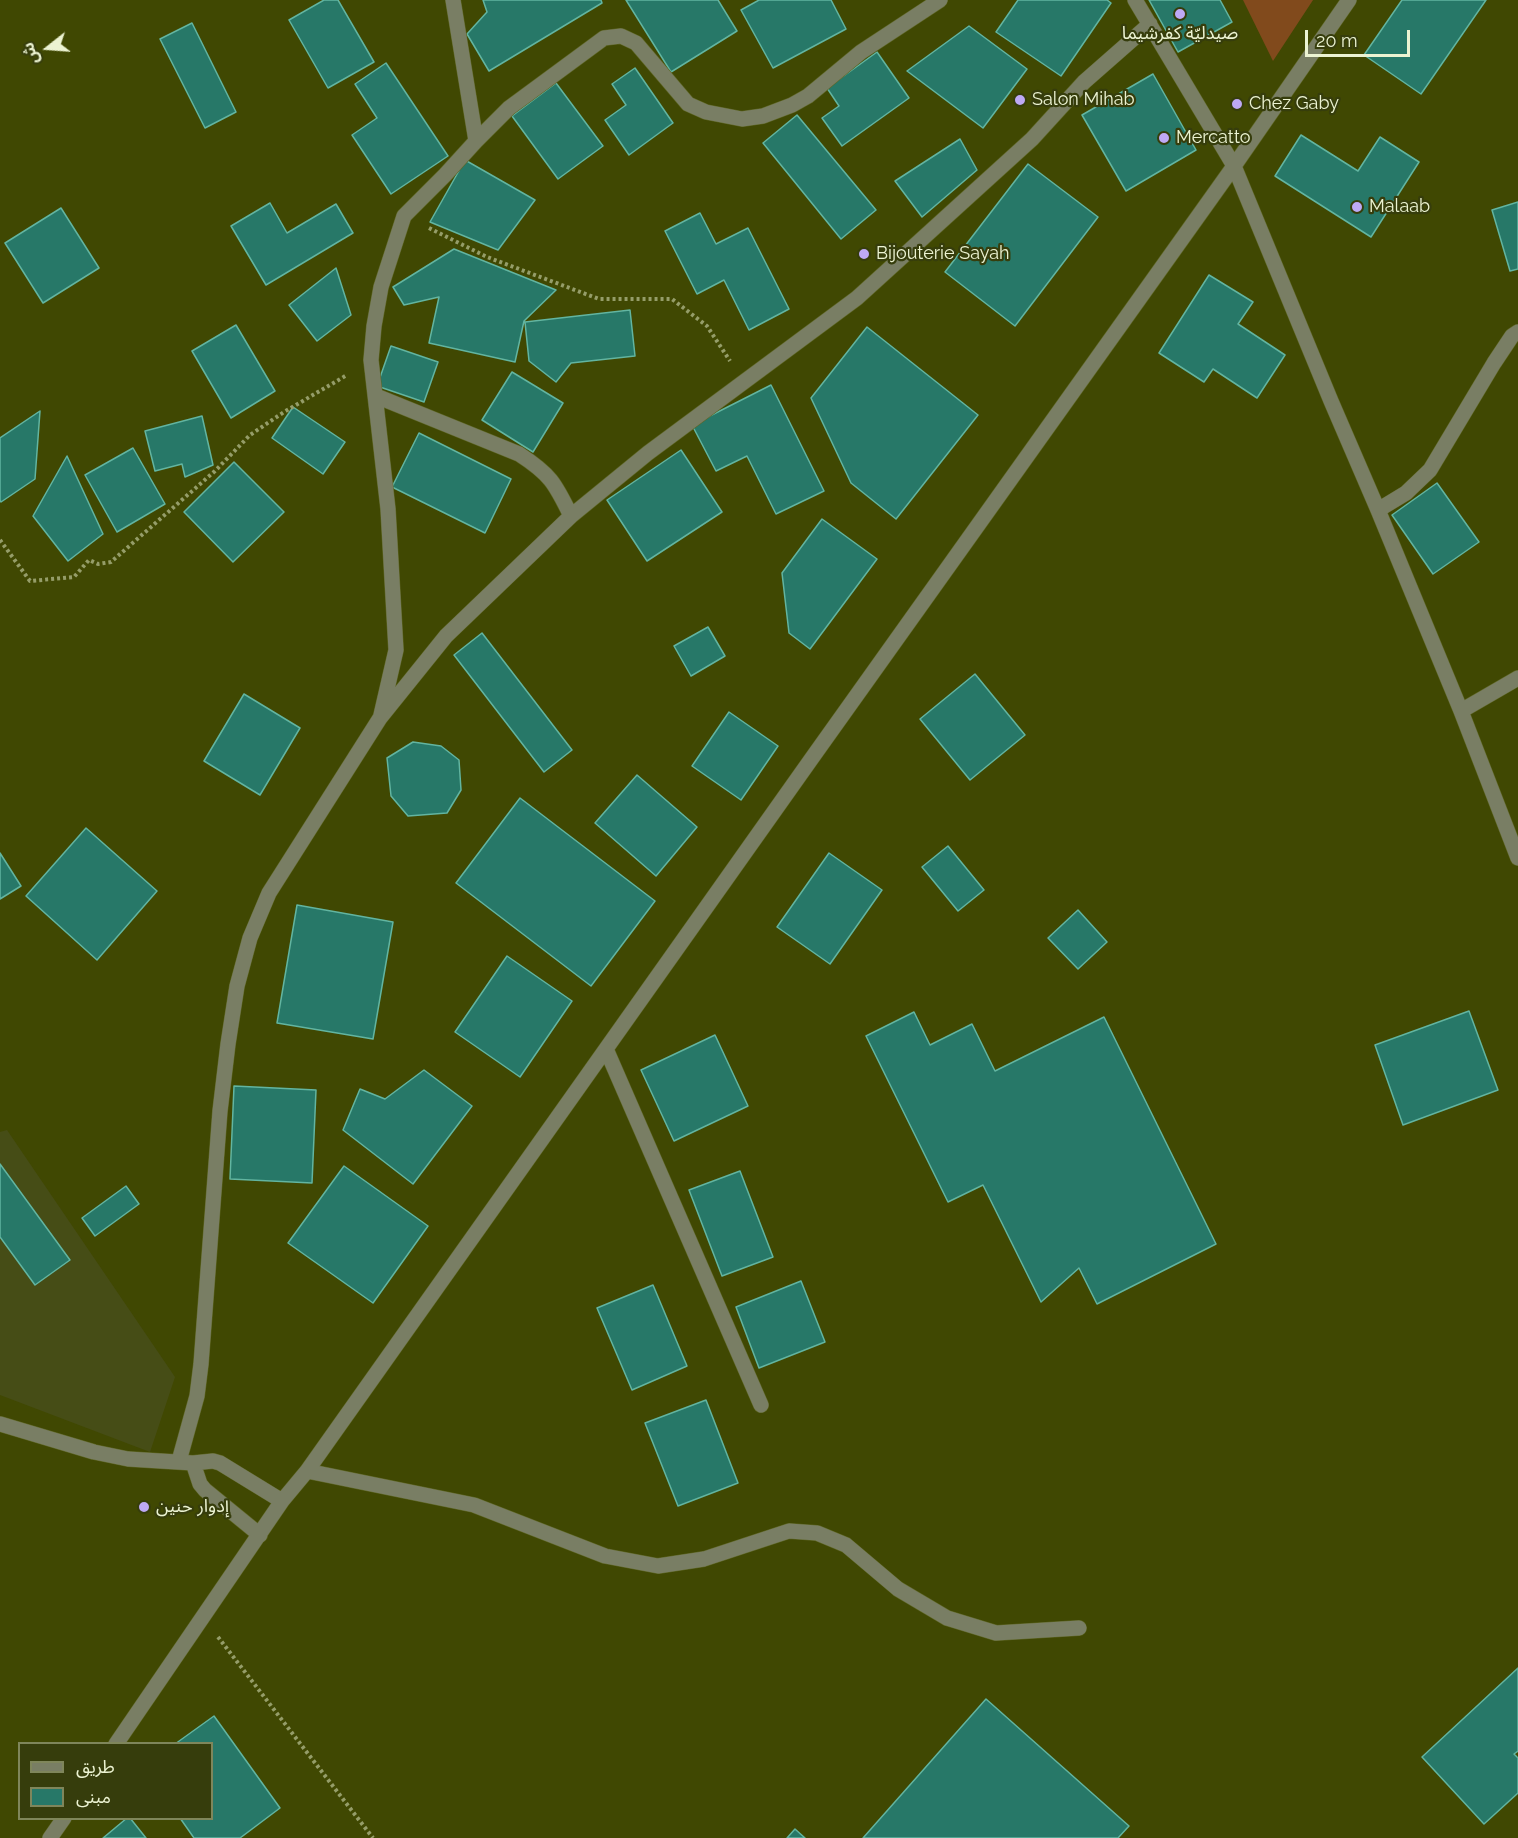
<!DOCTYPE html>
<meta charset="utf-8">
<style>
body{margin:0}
#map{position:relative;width:1518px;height:1838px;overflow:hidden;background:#404802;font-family:Raleway,"Noto Sans Arabic",sans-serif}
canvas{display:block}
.legend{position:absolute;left:18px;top:1742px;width:195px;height:78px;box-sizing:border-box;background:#363d0c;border:2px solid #7f865b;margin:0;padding:8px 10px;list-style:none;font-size:18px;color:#ecf3d2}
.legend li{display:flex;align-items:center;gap:12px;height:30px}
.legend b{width:30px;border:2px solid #7f865b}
.north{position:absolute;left:18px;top:18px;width:60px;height:60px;-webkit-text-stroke:4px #363d0c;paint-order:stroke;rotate:253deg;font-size:16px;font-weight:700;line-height:24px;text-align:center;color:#ecf3d2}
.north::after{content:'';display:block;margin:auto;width:21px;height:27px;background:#ecf3d2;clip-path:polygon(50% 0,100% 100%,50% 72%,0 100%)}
.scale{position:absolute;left:1305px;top:30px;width:105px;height:27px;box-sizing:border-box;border:3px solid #ecf3d2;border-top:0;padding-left:8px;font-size:18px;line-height:21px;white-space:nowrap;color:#ecf3d2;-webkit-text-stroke:4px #363d0c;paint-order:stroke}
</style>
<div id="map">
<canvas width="1518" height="1838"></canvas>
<ul class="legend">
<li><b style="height:8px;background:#797e64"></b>طريق</li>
<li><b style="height:16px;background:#277868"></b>مبنى</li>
</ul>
<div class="north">ش</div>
<div class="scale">20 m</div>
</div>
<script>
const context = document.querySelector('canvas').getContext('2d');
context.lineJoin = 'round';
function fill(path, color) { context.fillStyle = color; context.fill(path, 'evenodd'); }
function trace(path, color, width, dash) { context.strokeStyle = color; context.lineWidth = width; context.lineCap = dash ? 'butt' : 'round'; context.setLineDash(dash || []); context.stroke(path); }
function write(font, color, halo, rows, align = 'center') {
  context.font = font + ' Raleway,"Noto Sans Arabic",sans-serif'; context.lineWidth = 4.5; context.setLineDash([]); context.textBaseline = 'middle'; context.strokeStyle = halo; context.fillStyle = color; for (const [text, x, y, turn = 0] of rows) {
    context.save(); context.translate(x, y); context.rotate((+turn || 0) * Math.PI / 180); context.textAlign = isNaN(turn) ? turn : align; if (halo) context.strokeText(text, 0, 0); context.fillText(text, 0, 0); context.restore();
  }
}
fill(new Path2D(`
 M7 1130 175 1377 150 1452 0 1395V1132Z`), '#464d16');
fill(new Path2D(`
 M1243 0H1313L1273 61Z`), '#814a1c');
const building = new Path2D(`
 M324 0H338L374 62 328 88 289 20Z
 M483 0H601L602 3 489 71 467 34 487 12Z
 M626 0H718L737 31 671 72Z
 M759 0H831L846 29 773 68 741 10Z
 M1018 0H1107L1111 3 1061 76 996 32Z
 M1149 0H1220L1232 22 1178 52Z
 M1402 0H1486L1421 94 1364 55Z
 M192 23 236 112 205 128 160 39Z
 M969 26 1027 69 983 128 907 71Z
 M877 52 909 98 842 146 822 118 839 106 827 88Z
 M386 63 448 156 391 194 352 135 377 118 355 84Z
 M635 68 673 123 629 155 605 120 626 105 612 84Z
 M1153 74 1196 150 1126 191 1082 115Z
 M556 83 603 146 558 179 512 116Z
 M797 115 876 210 841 239 763 143Z
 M1301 135 1358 171 1380 137 1419 162 1371 237 1275 176Z
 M960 139 977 170 922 217 895 181Z
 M465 160 535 200 498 250 430 222Z
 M1028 164 1098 217 1015 326 945 272Z
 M1518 202V269L1510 271 1492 210Z
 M270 203 287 233 336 204 353 233 266 285 231 226Z
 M61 208 99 268 43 303 5 243Z
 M700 213 716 244 748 228 789 309 749 330 724 280 697 294 665 231Z
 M454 249 556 290 524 321 515 362 429 343 439 297 404 305 393 287Z
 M336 268 351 315 317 341 289 305Z
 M1209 275 1253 302 1238 324 1285 355 1257 398 1213 369 1204 382 1159 353Z
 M630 310 635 356 571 363 556 382 529 361 525 322Z
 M236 325 275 391 231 418 192 351Z
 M867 327 978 415 896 519 851 483 811 398Z
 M391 346 438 362 424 402 377 386Z
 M512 372 563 403 533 452 482 420Z
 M771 385 824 491 776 514 747 456 716 471 692 425Z
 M293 407 345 442 323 474 272 438Z
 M40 411 35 479 1 502 0 500V438Z
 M202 416 213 465 185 477 182 464 155 471 145 431Z
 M419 433 511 479 485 533 392 487Z
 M133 448 165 504 117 532 85 475Z
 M681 450 722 512 647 561 607 500Z
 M67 456 103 534 68 561 33 516Z
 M234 462 284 512 233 562 184 512Z
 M1437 483 1479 542 1433 574 1392 515Z
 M822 519 877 559 810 649 789 633 782 573Z
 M708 627 725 656 691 676 674 646Z
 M482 633 572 750 544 772 454 655Z
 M975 674 1025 735 970 780 920 719Z
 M244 694 300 728 260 795 204 761Z
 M729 712 778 746 741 800 692 766Z
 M413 742 441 746 459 760 461 790 447 813 408 816 391 796 387 758Z
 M637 775 697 827 656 876 595 823Z
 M520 798 655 901 591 986 456 883Z
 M86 828 157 891 97 960 26 896Z
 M948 846 984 890 958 911 922 867Z
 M0 853 21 886 0 899Z
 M829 853 882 890 830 964 777 927Z
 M297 905 393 922 373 1039 277 1023Z
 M1078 910 1107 942 1078 969 1048 938Z
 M507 956 572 1001 520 1077 455 1032Z
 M1469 1011 1498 1090 1403 1125 1375 1045Z
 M914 1012 930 1045 972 1024 995 1071 1104 1017 1216 1244 1097 1304 1079 1268 1041 1302 983 1185 948 1202 866 1036Z
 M715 1035 748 1106 674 1141 641 1070Z
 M424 1070 472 1106 413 1184 343 1130 360 1089 385 1099Z
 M234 1086 316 1090 312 1183 230 1179Z
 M0 1164 70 1260 35 1285 0 1237Z
 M344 1166 428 1226 373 1303 288 1243Z
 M740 1171 773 1257 722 1276 689 1190Z
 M126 1186 139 1204 95 1236 82 1218Z
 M801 1281 825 1342 759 1368 736 1307Z
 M653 1285 687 1366 632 1390 597 1308Z
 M706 1400 738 1483 678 1506 645 1423Z
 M1518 1668V1751L1514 1754 1518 1758V1793L1484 1824 1422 1757Z
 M986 1699 1129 1826 1118 1838H863Z
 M214 1716 280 1808 240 1838H194L180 1818H212V1744H175Z
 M127 1818H130L146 1838H103Z
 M795 1829 805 1838H787Z`);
fill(building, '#277868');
trace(building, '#62b5a1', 1.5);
const minor = new Path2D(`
 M1135 0 1234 166 1331 401 1378 510 1461 711 1518 858
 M476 141 509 108 604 38 621 36 636 43 688 104 706 112 742 119 763 116 792 105 808 96 861 52 940 0
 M376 396 519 454C550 474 555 483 571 516
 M1378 510 1406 493 1430 470 1494 363 1512 336 1518 332
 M1461 711 1518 678
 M381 715 396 650 388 509 371 360 374 326 381 287 404 216 445 175 476 141 453 0
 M606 1049 761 1405
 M0 1424 94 1452 128 1459 193 1463 213 1461 220 1463 282 1501
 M179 1461 197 1396 201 1364 220 1111 228 1044 237 986 250 938 269 893 380 718 446 636 571 516 648 453 857 298 1032 139 1084 82 1150 24
 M193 1463 200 1484 205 1490 260 1535
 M307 1471 474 1505 605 1556 658 1566 704 1559 789 1531 817 1533 846 1545 898 1589 947 1618 996 1633 1079 1628
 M116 1744 282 1501 307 1471 812 758 1234 166 1349 0
 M50 1838 64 1818`);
trace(minor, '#5f6727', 16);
trace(new Path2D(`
 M429 228 487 257 599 299H672L707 326 730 361
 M0 540 30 581 74 577 89 560 98 564 111 562 215 471 250 435 284 412 347 375
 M218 1637 373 1838`), '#959d69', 4, [3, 3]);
trace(minor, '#797e64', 15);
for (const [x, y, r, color] of [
 [1180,14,6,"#bea9f5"],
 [1020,100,6,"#bea9f5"],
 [1237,104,6,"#bea9f5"],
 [1164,138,6,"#bea9f5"],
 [1357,207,6,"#bea9f5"],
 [864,254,6,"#bea9f5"],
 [144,1507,6,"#bea9f5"]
]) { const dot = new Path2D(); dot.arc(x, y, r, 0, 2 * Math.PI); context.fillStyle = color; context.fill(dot); trace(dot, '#363d0c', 2); }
write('18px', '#ecf3d2', '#363d0c', [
 ["صيدليّة كفرشيما",1180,34,"center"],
 ["Salon Mihab",1032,100],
 ["Chez Gaby",1249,104],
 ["Mercatto",1176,138],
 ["Malaab",1369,207],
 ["Bijouterie Sayah",876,254],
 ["إدوار حنين",156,1507]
], 'left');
</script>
